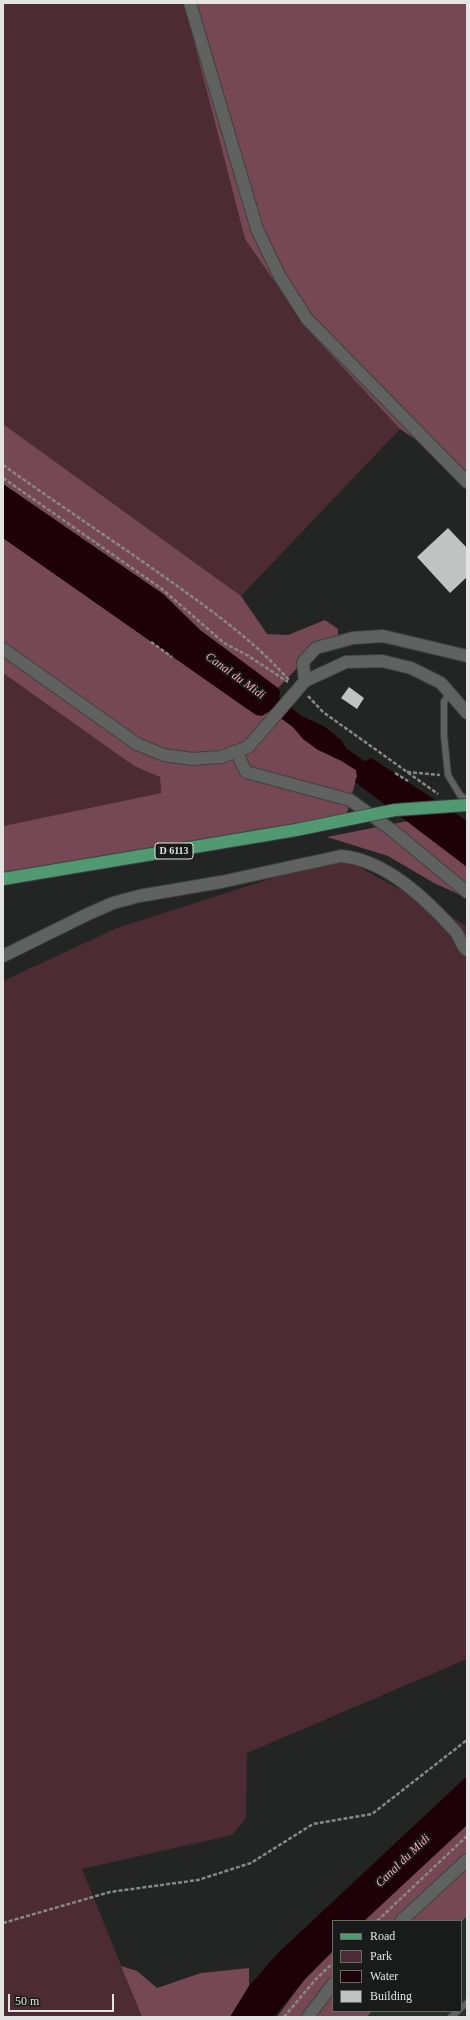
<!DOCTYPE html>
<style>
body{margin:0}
#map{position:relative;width:470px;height:2020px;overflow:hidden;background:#222523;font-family:"Times New Roman",serif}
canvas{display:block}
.frame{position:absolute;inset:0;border:4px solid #e2e3e2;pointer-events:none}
.legend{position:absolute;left:332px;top:1920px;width:130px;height:92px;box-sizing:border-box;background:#191b1a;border:1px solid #696b6a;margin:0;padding:5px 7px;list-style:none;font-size:12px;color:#e2e3e2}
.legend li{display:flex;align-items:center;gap:8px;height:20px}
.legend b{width:20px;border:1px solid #696b6a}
.scale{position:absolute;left:8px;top:1994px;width:106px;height:18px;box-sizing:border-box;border:2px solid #e2e3e2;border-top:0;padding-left:5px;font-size:12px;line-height:14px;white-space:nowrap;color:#e2e3e2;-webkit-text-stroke:3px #191b1a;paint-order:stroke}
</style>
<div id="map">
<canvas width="470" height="2020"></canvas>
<div class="frame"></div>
<ul class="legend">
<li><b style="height:5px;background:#519971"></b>Road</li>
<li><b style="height:11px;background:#4d2b34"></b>Park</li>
<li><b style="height:11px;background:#1d0008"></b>Water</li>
<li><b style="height:11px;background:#c0c3c1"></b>Building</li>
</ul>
<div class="scale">50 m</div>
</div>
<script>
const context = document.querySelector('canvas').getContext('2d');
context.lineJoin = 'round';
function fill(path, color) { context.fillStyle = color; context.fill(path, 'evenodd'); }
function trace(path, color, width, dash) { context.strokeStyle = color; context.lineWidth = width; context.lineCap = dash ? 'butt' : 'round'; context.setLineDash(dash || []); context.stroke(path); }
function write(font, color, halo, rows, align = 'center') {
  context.font = font + ' "Times New Roman",serif'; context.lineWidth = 4; context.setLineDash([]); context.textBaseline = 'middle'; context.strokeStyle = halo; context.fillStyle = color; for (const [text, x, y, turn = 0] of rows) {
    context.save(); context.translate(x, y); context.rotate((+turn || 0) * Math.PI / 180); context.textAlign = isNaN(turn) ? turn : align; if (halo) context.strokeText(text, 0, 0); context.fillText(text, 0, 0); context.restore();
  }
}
fill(new Path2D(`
 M467 1916V2017H367L372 2011H461V1922Z`), '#272f29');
fill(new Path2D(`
 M3 3H184L245 239 308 330 400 429 241 596 3 424Z
 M3 673 134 766 160 777 161 793 3 826Z
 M350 862 467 926V1659L247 1753 246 1818 232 1835 82 1869 142 2017H3V981L117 928 307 867Z`), '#4d2b34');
fill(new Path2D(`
 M184 3H467V474L400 429 308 330 245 239Z
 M3 424 241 596 267 634 288 635 325 620 338 629V642L303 662 278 688 200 630 163 594 3 484Z
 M3 538 246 708 270 710 334 758 340 760 356 770 357 776 345 820 3 879V826L161 793 160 777 134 766 3 673Z
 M408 821 467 867V898L434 883 388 856 327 837Z
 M467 1825V1916L461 1922 364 1921Z
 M333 1951V2011H372L367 2017H277L305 1979Z
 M121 1966 137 1971 157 1988 201 1973 249 1968V1986L230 2017H142Z`), '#764754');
fill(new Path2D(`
 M3 484 163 594 200 630 278 688 280 692 279 698 300 715 325 727 341 740 346 748 364 761 368 760 370 758 373 759 467 821V867L355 782 357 776 356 770 340 760 318 750 303 739 292 726 270 711 262 716 256 715 246 708 3 538Z
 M467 1776V1825L364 1921H333V1951L305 1979 274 2017H230L249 1986 278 1953Z`), '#1d0008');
fill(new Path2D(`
 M448 528 467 548V577L450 593 417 557Z
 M349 687 364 698 357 709 341 698Z`), '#c0c3c1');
const lane = new Path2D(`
 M450 694 444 701V736L448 775 460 795 467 800
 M461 2008 467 2003
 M451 2017 458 2011`);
const street = new Path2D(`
 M190 3 257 229 279 275 307 319 467 482
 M305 681 303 662 316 648 353 638 383 636 467 656
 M236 751 246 772 350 800 393 831 467 892
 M3 956 88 914 113 903 139 896 221 882 341 856C386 860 426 899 456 932 460 937 461 946 467 950`);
const secondary = new Path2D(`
 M3 649 137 744 164 755 192 759 221 757 248 747 305 681 346 662 382 661 411 668 441 683 467 713
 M401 1921 467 1860
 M308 2017 333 1984`);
const primary = new Path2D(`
 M3 879 296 830 345 820`);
trace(lane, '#3f413f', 8);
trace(street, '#3f413f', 14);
trace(secondary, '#3f413f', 14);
trace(primary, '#3f413f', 14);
trace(new Path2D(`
 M3 465C59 505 117 543 173 583 215 613 255 642 289 680
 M3 478 162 589 224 643 247 655 288 682
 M151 642 172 657
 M308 696 323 712 438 794
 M407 772 440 775
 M395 773 408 781
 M377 1921 467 1836
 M3 1923 110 1892 198 1880 251 1863 313 1824 372 1814 467 1740
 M284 2017 316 1979 333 1963`), '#878987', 2.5, [4, 2]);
trace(lane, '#5f6260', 6);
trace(street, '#5f6260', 12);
trace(secondary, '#5f6260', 12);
trace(primary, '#519971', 12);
const primaryBridge = new Path2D(`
 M345 820 395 810 467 805`);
trace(primaryBridge, '#3f413f', 14, []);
trace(primaryBridge, '#519971', 12);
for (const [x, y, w] of [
 [174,851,38]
]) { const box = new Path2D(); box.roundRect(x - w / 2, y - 8, w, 16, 3); context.fillStyle = '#191b1a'; context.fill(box); trace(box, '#e2e3e2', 1); }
write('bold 10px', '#e2e3e2', null, [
 ["D 6113",174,851]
]);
write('italic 12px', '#f7a8bd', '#191b1a', [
 ["Canal du Midi",235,676,36],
 ["Canal du Midi",403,1861,-44]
]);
</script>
